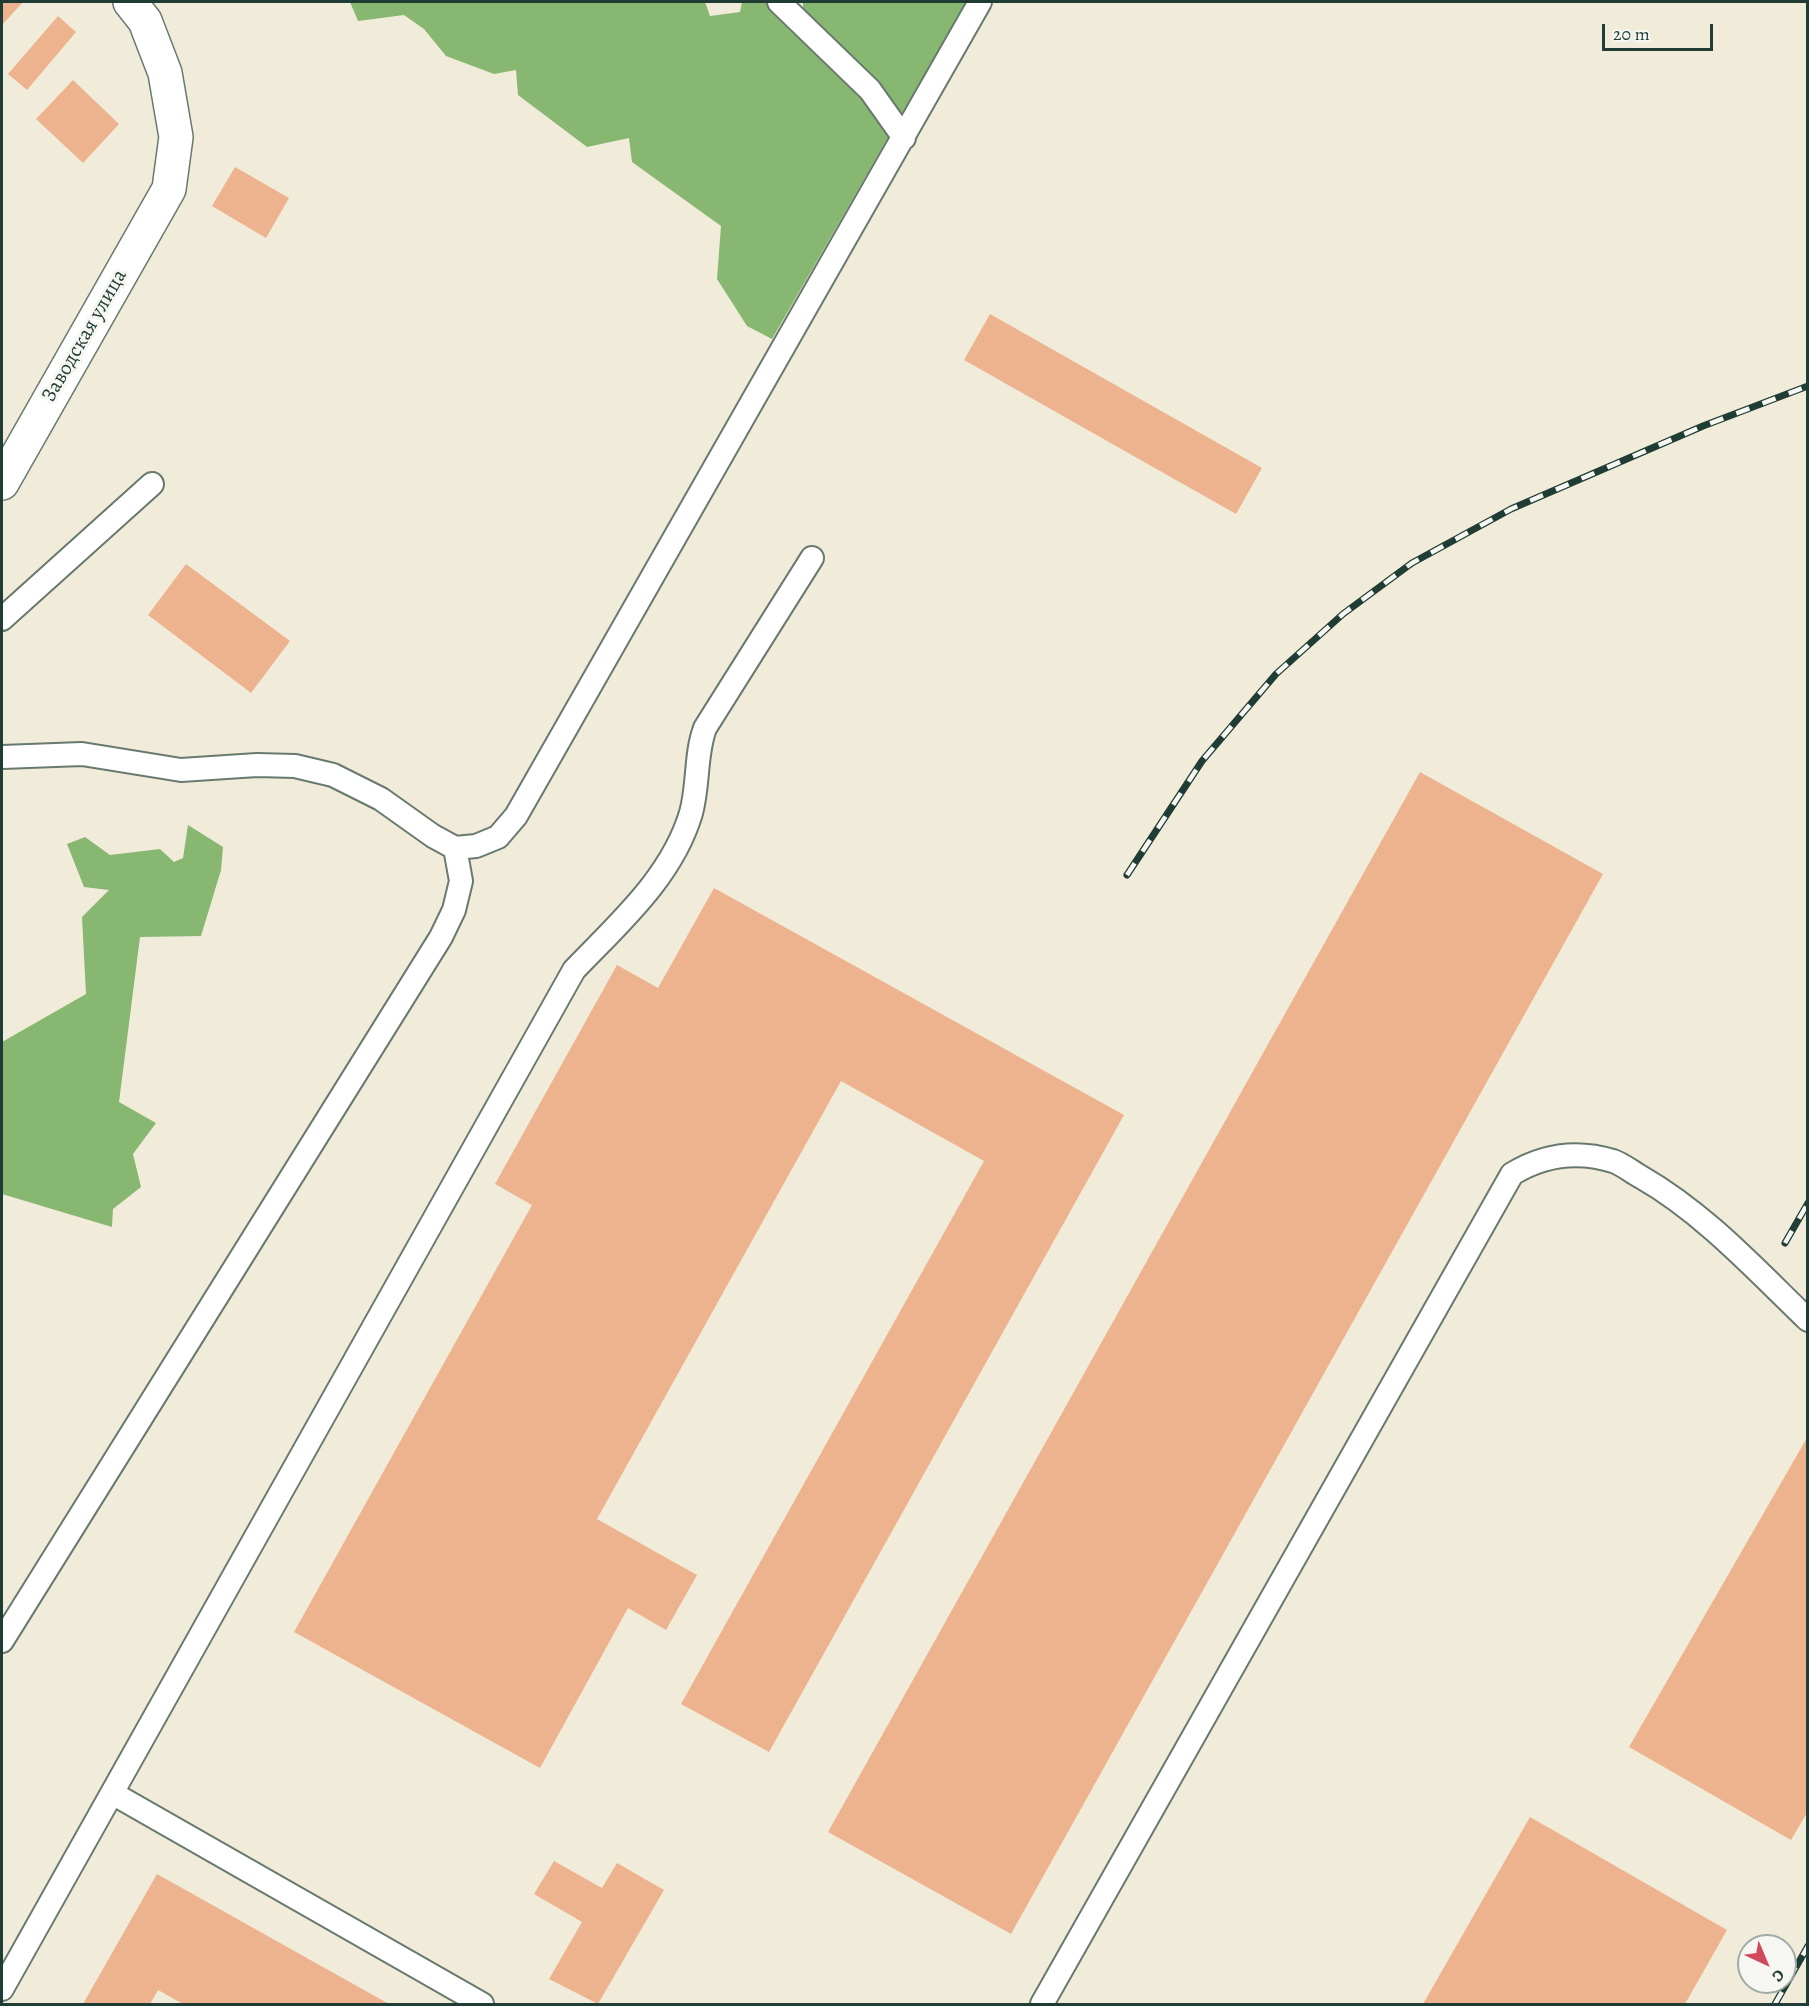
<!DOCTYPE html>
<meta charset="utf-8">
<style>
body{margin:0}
#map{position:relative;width:1809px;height:2006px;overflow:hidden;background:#f1ecda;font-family:Alegreya,serif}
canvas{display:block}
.frame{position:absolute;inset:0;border:3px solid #1f3d34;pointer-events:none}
.north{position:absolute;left:1737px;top:1934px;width:60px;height:60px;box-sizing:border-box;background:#f6f6f2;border:2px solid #a0aca6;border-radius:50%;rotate:136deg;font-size:16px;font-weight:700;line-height:24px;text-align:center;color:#1f3d34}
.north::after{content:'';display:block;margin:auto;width:21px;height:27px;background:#d1495b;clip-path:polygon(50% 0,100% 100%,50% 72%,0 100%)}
.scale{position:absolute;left:1602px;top:24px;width:111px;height:27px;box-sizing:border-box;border:3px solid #1f3d34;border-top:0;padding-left:8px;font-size:18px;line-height:21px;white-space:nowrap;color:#1f3d34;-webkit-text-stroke:4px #f6f6f2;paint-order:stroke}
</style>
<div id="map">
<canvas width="1809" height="2006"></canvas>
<div class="frame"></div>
<div class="north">С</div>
<div class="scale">20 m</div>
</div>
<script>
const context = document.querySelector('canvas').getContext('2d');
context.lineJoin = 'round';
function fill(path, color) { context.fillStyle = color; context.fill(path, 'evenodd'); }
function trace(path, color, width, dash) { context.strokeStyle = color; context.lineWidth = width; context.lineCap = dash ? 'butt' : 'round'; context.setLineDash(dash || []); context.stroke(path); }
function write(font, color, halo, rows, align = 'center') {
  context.font = font + ' Alegreya,serif'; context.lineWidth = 6; context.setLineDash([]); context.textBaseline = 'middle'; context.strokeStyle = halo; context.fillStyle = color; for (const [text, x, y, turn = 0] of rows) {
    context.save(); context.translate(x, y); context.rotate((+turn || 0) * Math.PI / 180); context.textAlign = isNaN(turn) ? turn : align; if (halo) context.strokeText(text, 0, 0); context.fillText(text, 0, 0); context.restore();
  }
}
fill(new Path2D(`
 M350 2H705L710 16 740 12 742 2H793L803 10V2H966L772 339 747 326 717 279 721 226 632 162 629 138 587 147 518 95 516 70 494 74 446 56 424 29 404 15 358 21Z
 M188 825 223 847 221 870 201 936 140 937 119 1102 156 1123 133 1154 141 1187 113 1209 112 1227 2 1194V1042L86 994 82 917 109 890 84 887 67 844 85 837 110 855 160 849 174 862 183 858Z`), '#87b770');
fill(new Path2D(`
 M2 2H23L2 25Z
 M58 16 76 32 27 90 8 74Z
 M73 80 119 124 83 163 36 119Z
 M235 167 289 198 266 238 212 206Z
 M990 314 1262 468 1236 514 964 360Z
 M186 564 290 641 251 693 148 615Z
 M1420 772 1603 874 1011 1934 828 1832Z
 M714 888 1124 1115 769 1752 681 1704 984 1161 841 1081 597 1519 697 1575 666 1630 628 1608 540 1768 294 1632 532 1205 495 1184 617 965 658 988Z
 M1808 1436V1811L1791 1840 1629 1747Z
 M1530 1817 1727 1930 1685 2004H1423Z
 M554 1861 602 1888 617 1863 664 1890 598 2004 549 1979 582 1922 534 1894Z
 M157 1874 389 2004H183L158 1990 150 2004H83Z`), '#edb38f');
const service = new Path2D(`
 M779 2 870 90 904 138
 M2 619 152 484
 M2 757 82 754 181 770 257 765 295 766 333 775 381 799 433 836 455 848 476 846 498 837 516 816 980 2
 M2 1641 441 937 454 910 461 881 455 848
 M112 1793 482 2004
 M2 1989 574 970C619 923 672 877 691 813 699 784 695 755 705 728L812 558
 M1042 2004 1512 1174C1543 1155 1577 1150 1613 1161 1622 1164 1632 1172 1641 1177 1704 1213 1756 1270 1808 1320`);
const tertiary = new Path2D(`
 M2 483 169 189 176 137 165 73 145 21 130 2`);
trace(service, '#687a6e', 26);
trace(tertiary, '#687a6e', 36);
trace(service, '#fff', 22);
trace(tertiary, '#fff', 33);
const rail = new Path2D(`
 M1127 875 1202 761 1276 674 1343 614 1412 563 1511 509 1703 426 1808 386
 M1785 1243 1808 1203
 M1775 2004 1808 1946`);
trace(rail, '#1f3d34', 7);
trace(rail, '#f6f6f2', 4.5, [14]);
write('21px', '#1f3d34', '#f6f6f2', [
 ["Заводская улица",85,336,-60]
]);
</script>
